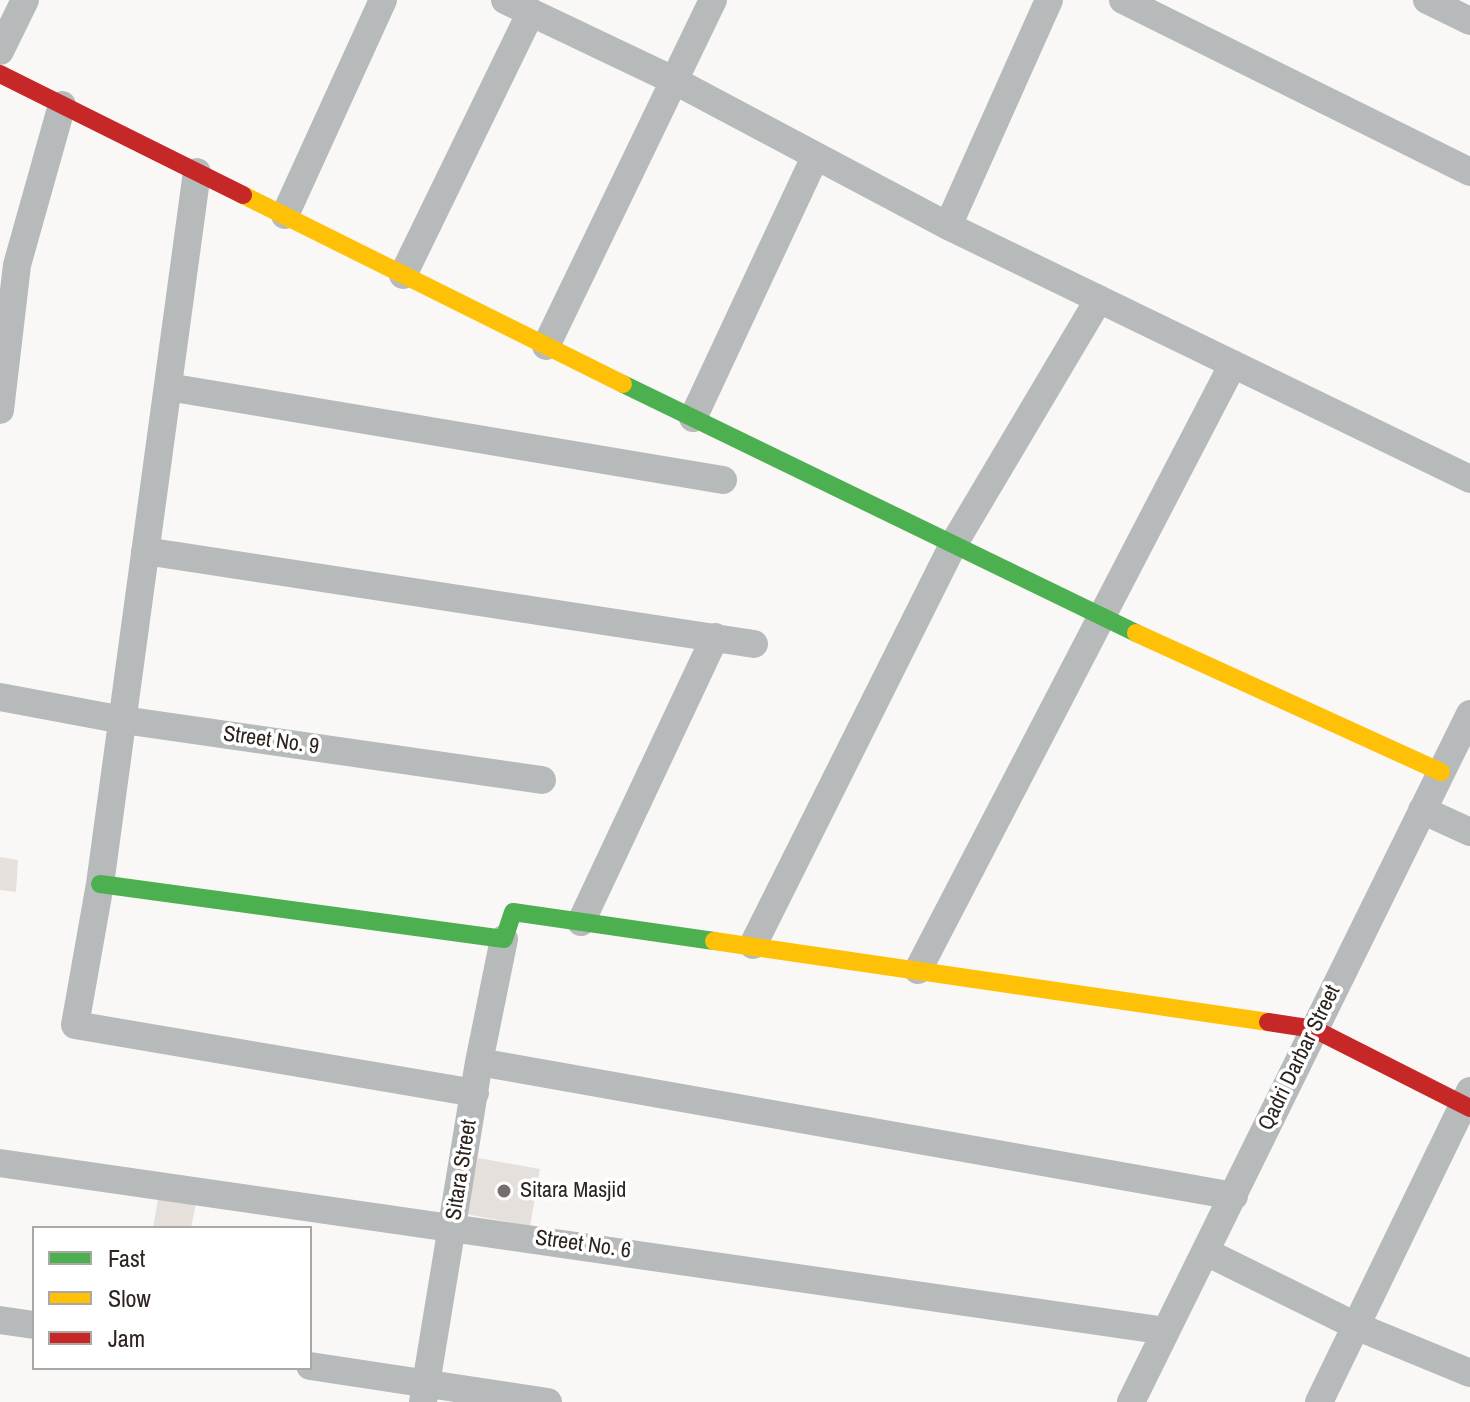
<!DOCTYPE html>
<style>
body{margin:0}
#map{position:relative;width:1470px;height:1402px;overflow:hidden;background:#faf8f6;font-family:"Archivo Narrow",sans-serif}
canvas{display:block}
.legend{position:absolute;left:32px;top:1226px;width:280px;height:144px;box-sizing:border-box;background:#fff;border:2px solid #aba7a5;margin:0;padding:10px 14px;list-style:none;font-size:24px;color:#2e241f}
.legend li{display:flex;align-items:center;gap:16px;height:40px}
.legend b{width:40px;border:2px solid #aba7a5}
</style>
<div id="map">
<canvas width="1470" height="1402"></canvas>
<ul class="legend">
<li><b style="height:10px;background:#4caf50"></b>Fast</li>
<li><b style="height:10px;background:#ffc107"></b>Slow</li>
<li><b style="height:10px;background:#c62828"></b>Jam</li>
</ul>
</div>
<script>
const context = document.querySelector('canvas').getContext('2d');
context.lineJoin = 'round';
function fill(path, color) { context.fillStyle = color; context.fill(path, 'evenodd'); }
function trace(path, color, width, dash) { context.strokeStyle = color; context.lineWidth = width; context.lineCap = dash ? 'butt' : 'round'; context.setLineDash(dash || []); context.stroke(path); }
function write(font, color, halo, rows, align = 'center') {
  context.font = font + ' "Archivo Narrow",sans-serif'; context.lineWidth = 7; context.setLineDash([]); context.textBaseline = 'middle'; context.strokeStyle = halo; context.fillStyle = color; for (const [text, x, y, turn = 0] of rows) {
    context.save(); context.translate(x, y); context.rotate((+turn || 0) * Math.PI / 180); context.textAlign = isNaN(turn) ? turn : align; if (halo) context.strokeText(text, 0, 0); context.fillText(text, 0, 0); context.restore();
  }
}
fill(new Path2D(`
 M0 857 18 860 16 892 0 890Z
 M478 1158 540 1169 530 1226 466 1214Z
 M158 1199 196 1203 191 1228H153Z`), '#e6e0dc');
trace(new Path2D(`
 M505 0 675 81 948 226 1470 479
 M1123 0 1470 172
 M1427 0 1470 21
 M0 51 25 0
 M197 172 100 884 75 1025 475 1093
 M285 215 383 0
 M948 226 1049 0
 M403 275 531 12
 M546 346 713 0
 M168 387 723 480
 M0 410 17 265 62 105
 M693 418 815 157
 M145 551 754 644
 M0 697 123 720 542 780
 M1422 810 1470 832
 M581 922 715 637
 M753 945 953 545 1099 299
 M918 970 1233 364
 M479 1062 1234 1196
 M0 1163 1166 1331
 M1206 1252 1356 1326 1470 1373
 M0 1320 34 1325
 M310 1366 548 1402
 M423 1402 479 1062 504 939
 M1131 1402 1470 714
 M1319 1402 1470 1091`), '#b7baba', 28);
trace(new Path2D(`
 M623 384 1136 633
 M100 884 504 939 513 912 714 941`), '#4caf50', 18);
trace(new Path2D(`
 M243 195 623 384
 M1136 633 1441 772
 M714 941 1268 1022`), '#ffc107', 18);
trace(new Path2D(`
 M0 74 243 195
 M1268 1022 1314 1029 1470 1108`), '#c62828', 18);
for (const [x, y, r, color] of [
 [504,1191,8,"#756e6a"]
]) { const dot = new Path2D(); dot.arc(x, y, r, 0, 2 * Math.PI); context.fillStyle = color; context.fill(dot); trace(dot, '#fff', 3); }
write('22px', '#2e241f', '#fff', [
 ["Street No. 9",271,741,8],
 ["Qadri Darbar Street",1300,1058,-64],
 ["Sitara Street",462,1170,-81],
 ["Street No. 6",583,1245,8]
]);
write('22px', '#2e241f', '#fff', [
 ["Sitara Masjid",520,1191]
], 'left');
</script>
